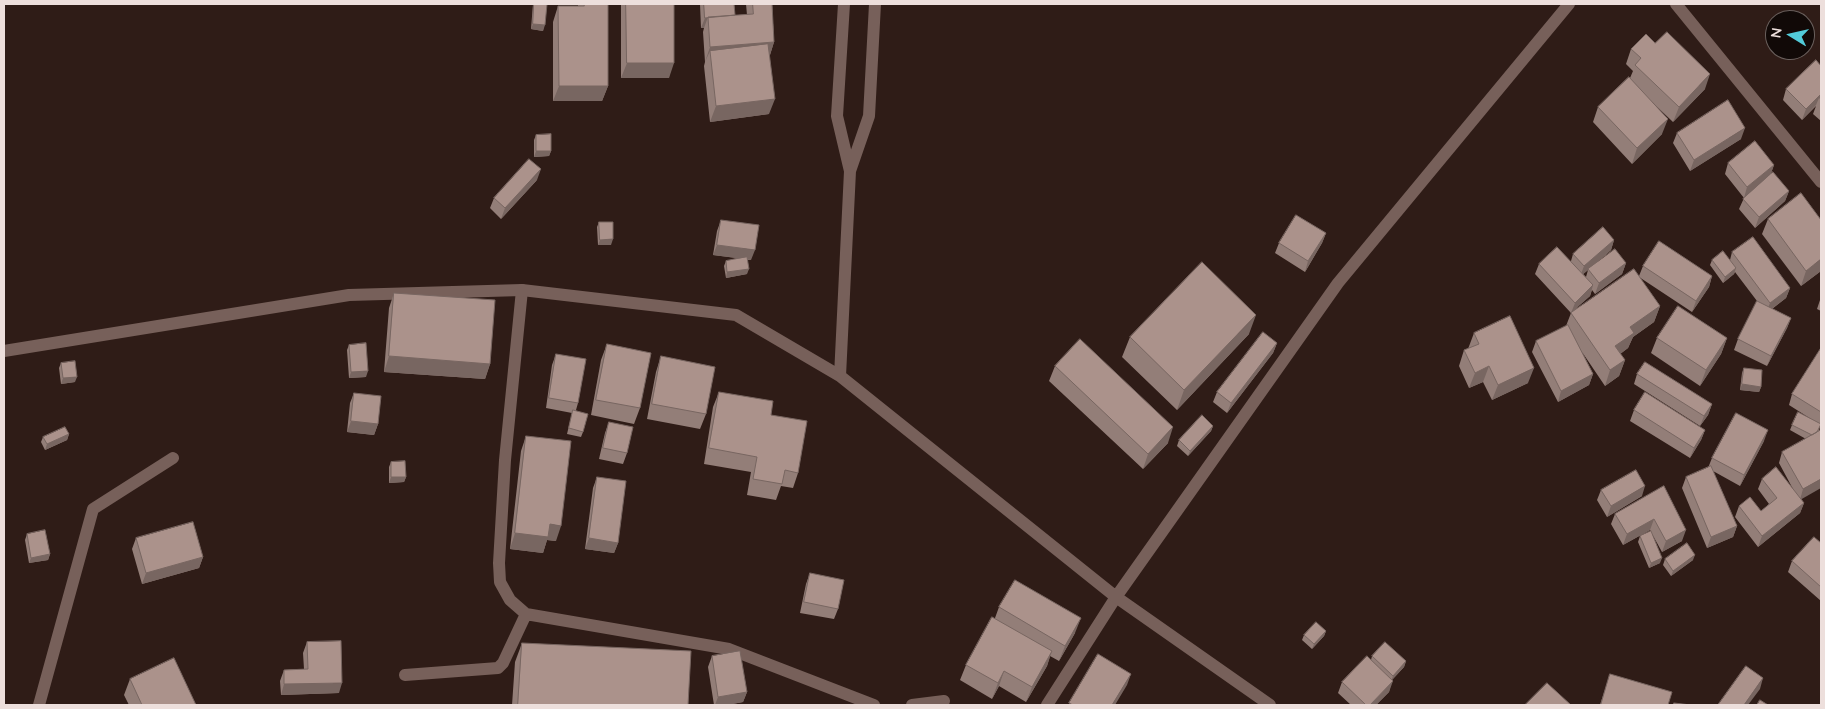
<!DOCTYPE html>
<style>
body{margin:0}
#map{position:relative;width:1825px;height:709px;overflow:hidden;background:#2f1c17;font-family:Quicksand,sans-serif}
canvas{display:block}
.frame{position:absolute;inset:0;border:5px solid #eddfdc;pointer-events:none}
.north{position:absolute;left:1765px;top:10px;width:50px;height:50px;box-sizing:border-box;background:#110907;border:1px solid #695f5c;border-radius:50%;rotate:279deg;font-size:14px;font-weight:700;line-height:20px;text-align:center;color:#eddfdc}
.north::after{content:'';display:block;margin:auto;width:18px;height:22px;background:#52cbd9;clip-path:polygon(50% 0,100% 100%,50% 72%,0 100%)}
</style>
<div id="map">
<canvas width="1825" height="709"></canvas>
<div class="frame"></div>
<div class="north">N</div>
</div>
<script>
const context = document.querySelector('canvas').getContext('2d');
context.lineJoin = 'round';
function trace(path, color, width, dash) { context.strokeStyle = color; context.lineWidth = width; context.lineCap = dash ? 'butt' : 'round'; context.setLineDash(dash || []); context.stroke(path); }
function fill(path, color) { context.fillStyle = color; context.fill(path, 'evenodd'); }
trace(new Path2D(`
 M1676 4 1821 182
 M522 290 505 460 499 563 500 582 510 600 526 614 729 649 874 705
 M405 675 498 668 503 663 526 614
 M39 705 93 509 173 458
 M912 705 944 701
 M1047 705 1116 597`), '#77605a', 12);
trace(new Path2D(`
 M844 4 837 116 850 171
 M4 351 349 295 522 290 736 315 840 376 1116 597 1270 705
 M840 376 850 171 869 116 875 4
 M1116 597 1338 283 1569 4`), '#77605a', 12);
fill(new Path2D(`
 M533 4H547L543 31 531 29Z
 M578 4H608V86L602 101H553V22L558 6H578Z
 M621 4H674L669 78H621Z
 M700 4H734L735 15H747L746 4H772L774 42 770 55 769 114 710 122 704 66 705 62 703 32 704 28H701Z
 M1631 49 1705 89 1673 122 1652 102 1662 134 1632 164 1593 122 1598 107 1630 78 1633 71 1626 64Z
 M1821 66V121L1813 114 1816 106 1802 120 1783 100 1786 89Z
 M1677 133 1741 139 1690 171 1673 143Z
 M536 135 551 151 549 156 534 157V140Z
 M1728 163 1774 165 1771 173 1789 191 1785 201 1755 228 1739 209 1744 198 1725 174Z
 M537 180 501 219 490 208 494 198Z
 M1768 219 1821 271 1801 286 1762 234Z
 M721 220 751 260H748L747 274 726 278 724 266 726 261 737 258 713 255 717 231Z
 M599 222 611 245H598L597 227Z
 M1326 233 1322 243 1305 272 1275 253 1279 243Z
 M1614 240 1611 250 1592 267 1626 263 1622 274 1595 294 1592 290 1590 296 1575 309 1639 276 1643 266 1712 276 1709 287 1692 312 1639 277 1660 306 1654 322 1633 337 1628 348 1620 354 1625 360 1619 376 1605 386 1582 352 1593 374 1589 385 1558 402 1532 352 1536 341 1566 326 1571 313 1535 274 1539 264 1571 261 1573 254ZM1588 270 1586 277 1583 274Z
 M1732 252 1790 288 1786 298 1772 309 1791 318 1787 328 1767 366 1734 350 1738 339 1757 301 1735 272 1734 274 1723 283 1710 265 1712 260H1730Z
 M394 293 490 364 485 379 384 372 389 308Z
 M1821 297V311L1817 309Z
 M1474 333 1528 383 1492 400 1483 382 1469 388 1459 366 1464 350 1468 349Z
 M1249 334 1177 410 1122 357 1130 337Z
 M1657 338H1727L1721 354 1700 386 1651 353Z
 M1277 343 1273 353 1227 413 1213 402 1217 392Z
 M607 344 640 408 634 424 591 415 601 360Z
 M349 345 366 377 349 378 347 350Z
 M1821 348V421L1820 423 1819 432 1801 499 1804 503 1800 513 1758 547 1735 517 1739 506 1761 511 1769 504 1758 489 1762 479 1793 489 1779 463 1782 452 1806 439 1790 430 1792 425 1811 419 1789 405 1792 394Z
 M556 354 578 403 576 410 583 432 581 437 567 434 572 413 546 408 552 365Z
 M661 356 706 414 700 429 647 419 656 372Z
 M61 363 75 382 61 384 59 368Z
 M1055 366 1168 443 1143 469 1049 381Z
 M1744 368 1761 387 1759 392 1740 390 1742 373Z
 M1637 374 1712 404 1708 415 1700 426 1634 384Z
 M719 392 771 415 798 473 793 488 781 486 776 500 747 495 751 472 704 464 713 407Z
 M354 393 378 424 374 435 347 432 350 403Z
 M1634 410 1705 430 1701 440 1690 458 1630 421Z
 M609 422 627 453 623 464 599 459 605 433Z
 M1213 426 1211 431 1188 456 1177 446 1179 440Z
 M69 434 67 440 45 450 41 442 43 437Z
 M526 436 556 541 547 540 543 553 510 549 521 451Z
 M1764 441 1740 486 1713 471 1737 526 1733 537 1707 548 1682 488 1686 477 1708 468 1712 458Z
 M391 462 406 477 404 482 389 483V467Z
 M597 477 618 543 614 553 585 549 593 488Z
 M1664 486 1682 541 1662 552 1651 532 1660 563 1649 568 1638 542 1640 536 1651 531 1650 530 1623 545 1611 524 1615 514Z
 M1601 490 1642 496 1607 517 1597 500Z
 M27 534 50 554 48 560 29 563 25 540Z
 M136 538 203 557 199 568 142 584 132 549Z
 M1821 543V601L1788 572 1792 561Z
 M1665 559 1693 560 1671 576 1663 565Z
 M810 573 838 609 834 619 800 613 806 584Z
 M999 607 1075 633 1059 661 1050 656 1047 666 1026 702 999 686 992 699 960 680 966 665 995 618Z
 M1326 631 1324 636 1312 649 1302 640 1304 635Z
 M307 642 339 693 281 695 280 681 284 670 304 669 303 653Z
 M522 643 688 705H512L515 662Z
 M712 656 747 692 743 702 727 705H714L708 667Z
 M1372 656 1406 661 1404 667 1392 680 1389 692 1376 705H1351L1338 693 1342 682 1371 660Z
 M1610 674 1668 705H1600Z
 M130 679 196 705H129L124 695Z`), '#937e78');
fill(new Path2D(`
 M708 17 704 28H701L705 18Z
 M533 24 545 25 543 31 531 29Z
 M774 42 769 58 710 51 705 62 710 47Z
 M627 63H674L669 78H621Z
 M1710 74 1705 89 1673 122 1679 107Z
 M559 86H608L602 101H553Z
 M1821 94V100L1819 98 1816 105 1802 120 1806 109Z
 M775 99 769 114 710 122 716 106Z
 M1668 119 1662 134 1632 164 1637 148Z
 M1745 128 1741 139 1690 171 1694 160Z
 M536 151H551L549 156 534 157Z
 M1774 165 1770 176 1744 198 1747 187Z
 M541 169 537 180 501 219 505 208Z
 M1789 191 1785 201 1755 228 1759 217Z
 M1326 233 1322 243 1305 272 1308 261Z
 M613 239 611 245H598L600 240Z
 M1614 240 1611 250 1580 277 1584 266Z
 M717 245 755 250 751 260 713 255Z
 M1821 259V271L1801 286 1806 271Z
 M1626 263 1622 274 1595 294 1599 283Z
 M1736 268 1734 274 1723 283 1725 277Z
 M749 269 747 274 726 278 727 272Z
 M1712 276 1709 287 1692 312 1696 301Z
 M1593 285 1590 296 1571 313 1575 303Z
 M1790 288 1786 298 1766 313 1770 303Z
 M1660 306 1654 322 1633 337 1628 348 1610 362 1615 346 1630 327Z
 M1256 315 1249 334 1177 410 1184 390Z
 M1791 318 1787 328 1767 366 1771 356Z
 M1727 338 1721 354 1700 386 1706 370Z
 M1277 343 1273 353 1227 413 1231 403Z
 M389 356 490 364 485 379 384 372Z
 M1625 360 1619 376 1605 386 1610 370Z
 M1489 366 1483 382 1469 388 1475 373Z
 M1534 368 1528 383 1492 400 1498 385Z
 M368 371 366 377 349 378 351 372Z
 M1593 374 1589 385 1558 402 1561 391Z
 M77 377 75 382 61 384 63 378Z
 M1742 384 1761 387 1759 392 1740 390Z
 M1712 404 1708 415 1700 426 1704 416Z
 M351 421 378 424 374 435 347 432Z
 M1213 426 1211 431 1188 456 1190 451Z
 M1173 427 1168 443 1143 469 1148 454Z
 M1705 430 1701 440 1690 458 1694 448Z
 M1768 430 1764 441 1740 486 1744 475Z
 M69 434 67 440 45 450 47 444Z
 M391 477H406L404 482 389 483Z
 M1821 479V488L1800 500 1803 489Z
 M1645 486 1642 496 1607 517 1611 506Z
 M1804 503 1800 513 1758 547 1762 536Z
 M1654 519 1650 530 1623 545 1627 534Z
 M550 524 561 526 556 541 547 540 543 553 510 549 515 533Z
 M1737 526 1733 537 1707 548 1711 537Z
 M1686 530 1682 541 1662 552 1666 541Z
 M589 538 618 543 614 553 585 549Z
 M50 554 48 560 29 563 31 558Z
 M1695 555 1693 560 1671 576 1673 571Z
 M203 557 199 568 142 584 146 573Z
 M1662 558 1660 563 1649 568 1651 563Z
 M1081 618 1075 633 1059 661 1065 646Z
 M1326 631 1324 636 1312 649 1314 644Z
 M1052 651 1047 666 1026 702 1032 687Z
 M1406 661 1404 667 1391 681 1393 676Z
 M1004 671 999 686 992 699 998 683Z
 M1131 674 1127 685 1115 705H1112Z
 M1763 678 1760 689 1748 705H1744Z
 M1393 681 1389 692 1376 705H1370Z
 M342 683 339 693 281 695 284 684Z
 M747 692 743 702 727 705H715L718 697Z`), '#786661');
const building = new Path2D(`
 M534 4H547L545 25 533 24Z
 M584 4H608V86H559L558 6H584Z
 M626 4H674V63H627Z
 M704 4H734L735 15 705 18Z
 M753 4H772L774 42 710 47 708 17 753 14Z
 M1667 32 1710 74 1679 107 1635 65 1641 58 1631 49 1646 34 1655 43Z
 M768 44 775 99 716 106 710 51Z
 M1816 60 1821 66V94L1806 109 1786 89Z
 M1629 77 1668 119 1637 148 1598 107Z
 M1728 100 1745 128 1694 160 1677 133Z
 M551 134V151H536V135Z
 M1755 141 1774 165 1747 187 1728 163Z
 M529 159 541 169 505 208 494 198Z
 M1773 172 1789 191 1759 217 1743 199Z
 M1801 193 1821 220V259L1806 271 1768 219Z
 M1296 215 1326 233 1308 261 1279 243Z
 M721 220 759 225 755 250 717 245Z
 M599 222H613V239L600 240Z
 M1603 227 1614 240 1584 266 1573 254Z
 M1753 237 1790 288 1770 303 1732 252Z
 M1659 241 1712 276 1696 301 1643 266Z
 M1557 247 1593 285 1575 303 1539 264Z
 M1615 249 1626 263 1599 283 1588 269Z
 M1723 251 1736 268 1725 277 1712 260Z
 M747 257 749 269 727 272 726 261Z
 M1202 262 1256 315 1184 390 1130 337Z
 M1634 269 1660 306 1630 327 1634 333 1615 346 1625 360 1610 370 1571 313Z
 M394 293 495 300 490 364 389 356Z
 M1757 301 1791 318 1771 356 1738 339Z
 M1678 306 1727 338 1706 370 1657 338Z
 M1510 316 1534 368 1498 385 1489 366 1475 373 1464 350 1479 344 1474 333Z
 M1568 325 1593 374 1561 391 1536 341Z
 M1263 332 1277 343 1231 403 1217 392Z
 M1080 339 1173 427 1148 454 1055 366Z
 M366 343 368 371 351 372 349 345Z
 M607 344 651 353 640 408 596 400Z
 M1821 348V412L1792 394Z
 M556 354 586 359 578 403 549 398Z
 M661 356 715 367 706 414 652 404Z
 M75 361 77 377 63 378 61 363Z
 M1645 362 1712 404 1704 416 1637 374Z
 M1744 368 1762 370 1761 387 1742 384Z
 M719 392 773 401 771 415 807 421 798 473 785 470 782 484 753 479 757 457 709 448Z
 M1645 392 1705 430 1694 448 1634 410Z
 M354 393 381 396 378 424 351 421Z
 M573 410 588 414 583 432 569 428Z
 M1798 412 1821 424 1817 432 1812 435 1792 425Z
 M1736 413 1768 430 1744 475 1712 458Z
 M1202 415 1213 426 1190 451 1179 440Z
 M609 422 633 427 627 453 603 448Z
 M65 427 69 434 47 444 43 437Z
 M1821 430V479L1803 489 1782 452Z
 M526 436 571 441 561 526 550 524 548 537 515 533Z
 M405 461 406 477H391V462Z
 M1711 466 1737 526 1711 537 1686 477Z
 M1776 467 1804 503 1762 536 1739 506 1750 497 1761 511 1777 498 1762 479Z
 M1636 470 1645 486 1611 506 1601 490Z
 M597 477 626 481 618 543 589 538Z
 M1664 486 1686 530 1666 541 1654 519 1627 534 1615 514Z
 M193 522 203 557 146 573 136 538Z
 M45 530 50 554 31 558 27 534Z
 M1651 531 1662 558 1651 563 1640 536Z
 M1814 537 1821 543V587L1792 561Z
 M1687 543 1695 555 1673 571 1665 559Z
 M810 573 844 580 838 609 804 602Z
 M1015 580 1081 618 1065 646 999 607Z
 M992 617 1052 651 1032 687 1004 671 998 683 966 665Z
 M1316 622 1326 631 1314 644 1304 635Z
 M341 641 342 683 284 684V670L308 669 307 642Z
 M1385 642 1406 661 1393 676 1372 656Z
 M522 643 691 651 688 705H518Z
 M740 651 747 692 718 697 712 656Z
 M1098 654 1131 674 1112 705H1073L1069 703Z
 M1367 656 1393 681 1370 705H1366L1342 682Z
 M174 658 196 705H142L130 679Z
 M1746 666 1763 678 1744 705H1718Z
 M1610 674 1672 692 1668 705H1601Z
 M1547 683 1571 705H1525Z
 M1760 700 1768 705H1757Z
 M1674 703 1691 705H1674Z`);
fill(building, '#ab928b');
trace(building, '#786661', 1);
</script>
